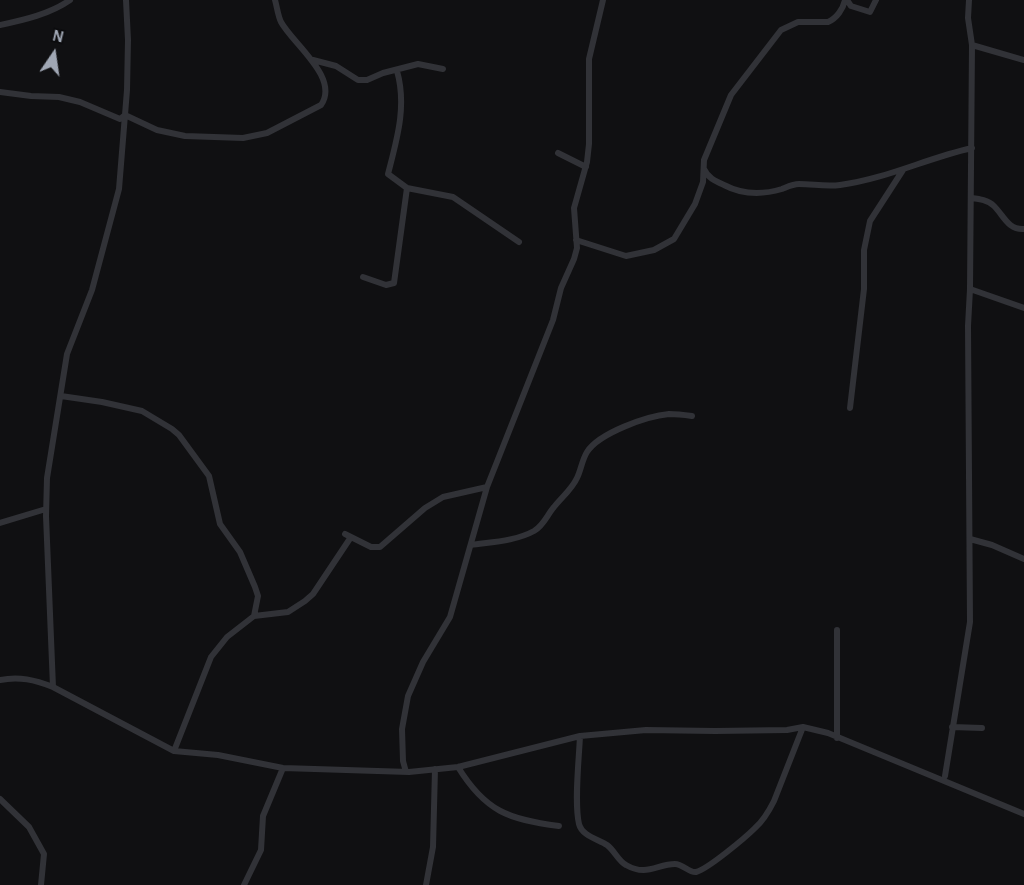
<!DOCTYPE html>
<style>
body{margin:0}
#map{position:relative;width:1024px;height:885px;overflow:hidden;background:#101012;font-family:"Alegreya Sans",sans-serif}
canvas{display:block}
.north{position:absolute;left:24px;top:24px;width:60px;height:60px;-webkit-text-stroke:4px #0b0b0d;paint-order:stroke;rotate:13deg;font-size:16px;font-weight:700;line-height:24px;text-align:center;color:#a0a7b4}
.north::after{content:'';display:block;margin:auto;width:21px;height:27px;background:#a0a7b4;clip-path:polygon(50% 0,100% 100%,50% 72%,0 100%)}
</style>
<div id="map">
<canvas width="1024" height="885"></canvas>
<div class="north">N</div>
</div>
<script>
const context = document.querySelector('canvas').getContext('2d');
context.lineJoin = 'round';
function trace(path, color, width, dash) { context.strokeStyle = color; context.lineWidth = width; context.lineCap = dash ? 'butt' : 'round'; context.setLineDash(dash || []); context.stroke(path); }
trace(new Path2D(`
 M847 0 851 6 870 12 876 0
 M0 25C24 20 50 14 70 0
 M972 45 1024 60
 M313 60 336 66 358 80H367L383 73 418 64 443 69
 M397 71C407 106 397 139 388 174L407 188 453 197 519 242
 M0 92 31 96 59 97 80 102 120 119 125 115 157 130 185 136 243 138 267 133 321 105C340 78 293 44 281 22 278 16 277 7 275 0
 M558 153 586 167
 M704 169C708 178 715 181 724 185 743 195 762 195 782 189 787 187 793 184 799 184 813 184 826 187 840 185 886 179 927 158 972 148
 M971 198C979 199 988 200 994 206 1004 216 1008 230 1024 229
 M576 240 626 256 654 250 674 239 695 204 703 182 704 160 731 95 781 30 798 22H828C837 18 843 9 845 0
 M363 277 386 285 394 283 407 188
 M970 289 1024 308
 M61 396 102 402 142 411 172 429 179 435 209 476 220 524 240 552 255 587 258 596 254 616
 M850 408 864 289V250L870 221 903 170
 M0 523 46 509
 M345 534 371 547H380L425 508 443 497 487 487
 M970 539 992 545 1024 559
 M471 545C491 542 516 541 534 531 544 525 547 515 554 507 562 497 572 489 577 478 581 470 582 460 587 452 599 433 647 416 669 414 677 414 685 415 692 416
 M837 630V738
 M0 680C19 676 35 680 53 687L174 751 218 755 283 768 409 772 458 767 580 736 646 730 715 731 787 730 803 727 828 733 1024 814
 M53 687 46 516 47 478 67 354 92 290 119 189 127 90 128 40 126 0
 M952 727 982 728
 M580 736C579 759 574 803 579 824 582 836 598 839 607 845 615 851 618 861 626 865 647 877 657 864 675 864 683 864 689 873 696 872 708 869 746 837 755 828 763 821 769 811 774 801L803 727
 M174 751 211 657 227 637 254 616 288 612 305 601 313 594 351 537
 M458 767C485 811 509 820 559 826
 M406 772 403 761 402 729 408 696 423 662 450 617 487 487 553 320 561 288 574 259 577 248 574 208 587 162 589 144V59L603 0
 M945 776 970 622 968 326 970 289 972 45 968 18 969 0
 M0 799 29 827 44 854 41 885
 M244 885 261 850 263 816 283 768
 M426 885 433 847 435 769`), '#313237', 6);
</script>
